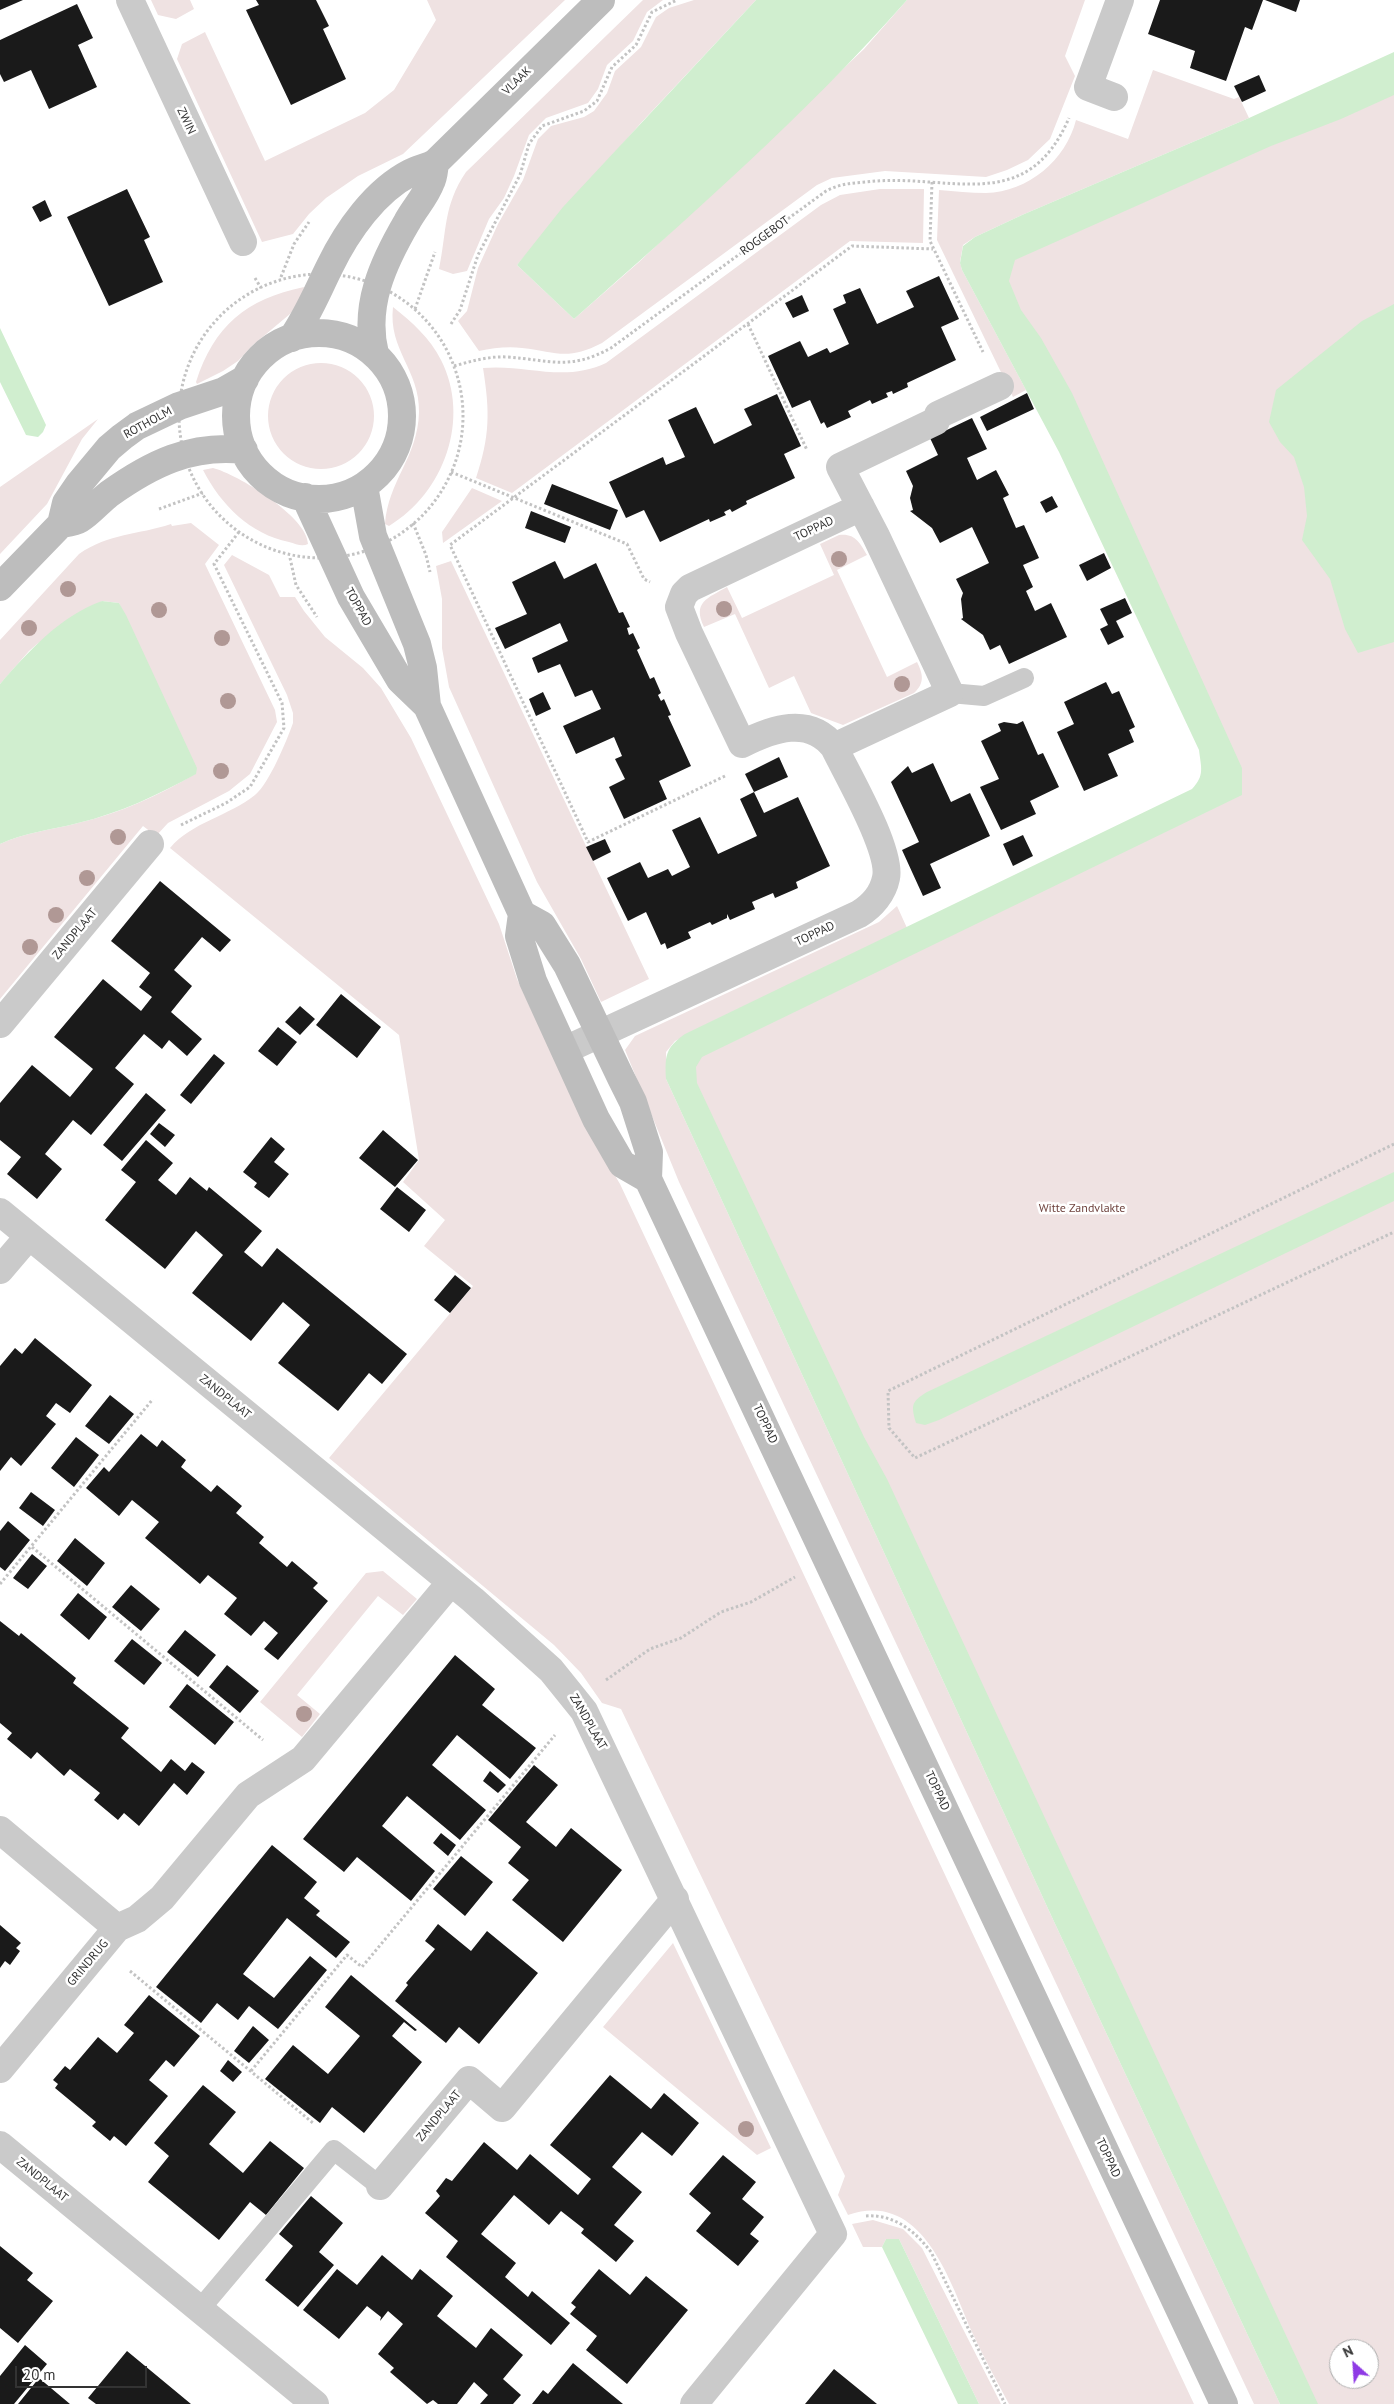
<!DOCTYPE html>
<style>
body{margin:0}
#map{position:relative;width:1394px;height:2404px;overflow:hidden;background:#fff;font-family:"PT Sans",sans-serif}
canvas{display:block}
.north{position:absolute;left:1329px;top:2339px;width:50px;height:50px;box-sizing:border-box;background:#fff;border:1px solid #adadad;border-radius:50%;rotate:334deg;font-size:14px;font-weight:700;line-height:20px;text-align:center;color:#333}
.north::after{content:'';display:block;margin:auto;width:18px;height:22px;background:#8f3ae5;clip-path:polygon(50% 0,100% 100%,50% 72%,0 100%)}
.scale{position:absolute;left:15px;top:2366px;width:132px;height:22px;box-sizing:border-box;border:2px solid #333;border-top:0;padding-left:6px;font-size:15px;line-height:18px;white-space:nowrap;color:#333;-webkit-text-stroke:4px #fff;paint-order:stroke}
</style>
<div id="map">
<canvas width="1394" height="2404"></canvas>
<div class="north">N</div>
<div class="scale">20 m</div>
</div>
<script>
const context = document.querySelector('canvas').getContext('2d');
context.lineJoin = 'round';
function fill(path, color) { context.fillStyle = color; context.fill(path, 'evenodd'); }
function trace(path, color, width, dash) { context.strokeStyle = color; context.lineWidth = width; context.lineCap = dash ? 'butt' : 'round'; context.setLineDash(dash || []); context.stroke(path); }
function write(font, color, halo, rows, align = 'center') {
  context.font = font + ' "PT Sans",sans-serif'; context.lineWidth = 5; context.setLineDash([]); context.textBaseline = 'middle'; context.strokeStyle = halo; context.fillStyle = color; for (const [text, x, y, turn = 0] of rows) {
    context.save(); context.translate(x, y); context.rotate((+turn || 0) * Math.PI / 180); context.textAlign = isNaN(turn) ? turn : align; if (halo) context.strokeText(text, 0, 0); context.fillText(text, 0, 0); context.restore();
  }
}
fill(new Path2D(`
 M151 0H190L194 9 176 19 158 15Z
 M427 0H565L403 154 358 176 326 198 309 214 293 234 262 242 177 59 182 44 205 32 265 161 365 113 394 90 436 20Z
 M643 0H663L647 12 633 41 607 65 598 89 588 103 546 118 529 135 514 176 504 198 489 219 467 271 453 274 439 269C447 231 443 206 466 172Z
 M694 0H756L640 124 517 265 574 319 639 262 864 49 907 0H1085L1065 56 1075 76 1050 139 1028 160 1007 170 986 177 885 171 832 178 817 185 602 343C567 361 557 352 522 348 508 346 493 348 479 351L458 321 467 311 478 268 498 224 523 180 538 139 551 126 584 117 594 111 607 93 615 71 641 47 656 17 669 8Z
 M1394 60V2404H1298L676 1076 688 1047 1230 787 985 280 1000 242ZM1339 2349H1369V2379H1339Z
 M1153 70 1234 99 1239 97 1249 118 1022 215 975 237 963 245 960 262 962 270 1026 390 1013 397 937 240 939 190C955 191 970 193 986 193 1028 192 1066 160 1076 120L1128 139Z
 M880 189H924L923 243 850 241 512 493 476 478C490 436 490 412 483 368 526 364 564 383 606 363L821 205 840 195Z
 M304 287 302 300 290 314 253 345 238 361 223 371 197 384 196 382C214 326 246 299 304 287Z
 M393 307C412 322 430 338 441 360 471 419 444 493 389 526L385 524C388 481 418 457 419 412 420 370 388 350 393 307Z
 M268 416a53 53 0 1 1 106 0a53 53 0 1 1-106 0Z
 M98 419 82 439 47 504 0 554V487Z
 M213 468C237 474 308 517 308 544 302 547 296 544 289 542 250 534 221 505 203 470Z
 M472 488 502 501 443 543 442 532Z
 M191 523 219 545 205 564 275 710 277 722 250 774 229 791 168 823 156 836 143 826 0 999V844C25 832 52 830 78 823 120 813 158 796 195 774L119 603 102 601 37 644 29 651 0 684V640L79 554C109 533 138 535 171 524L172 526Z
 M839 535C855 533 860 543 867 555L837 570 887 677 917 662C923 674 925 683 914 693L843 725 811 713 794 676 769 688 735 614 704 627C692 602 708 598 727 587L742 618 834 575 820 544Z
 M232 555 269 575 280 597H295L304 611 325 637 363 668 381 688 411 738 499 924 517 979 585 1125 620 1184 1194 2404H1009C996 2380 983 2356 972 2332 950 2281 922 2189 848 2215L838 2195 845 2176 621 1709 602 1703 581 1673 554 1645 329 1458 473 1286 424 1246 445 1220 403 1182 419 1160 399 1035 170 848C192 822 229 816 255 795 269 784 287 740 293 723V713L287 695 224 565Z
 M451 561 649 979 601 1002 581 959 537 882 449 687 442 648V599L436 566Z
 M897 906 907 928 675 1041 666 1052V1079L1050 1913 1280 2404H1254L679 1182 625 1050 635 1036 879 922Z
 M383 1571 417 1599 403 1615 378 1596 297 1695 320 1714 302 1737 260 1702 366 1573Z
 M673 1943 771 2148 757 2155 603 2027Z
 M873 2220 903 2229 922 2248 1001 2404H979L899 2239H886L882 2247H863L852 2224Z`), '#efe2e2');
fill(new Path2D(`
 M756 0H907C805 116 689 217 574 319L517 265 563 207Z
 M1394 52V95L1341 119 1271 146 1015 260 1009 281 1021 310 1041 338 1072 393 1242 768V795L702 1057 696 1067 697 1083 864 1437 887 1479 1318 2404H1280L1050 1913 666 1079C665 1056 665 1048 685 1034L1192 789C1205 775 1201 768 1199 750L1059 452 962 270 960 263 963 246 975 237 1022 215 1249 118Z
 M1394 304V642L1358 653 1345 629 1330 579 1302 540 1307 516 1304 487 1294 457 1280 442 1269 422 1276 390 1362 321Z
 M0 328 46 425 43 432 38 437 26 435 0 382Z
 M102 601 119 603 126 615 197 768 196 774C158 795 120 813 78 823 52 830 25 832 0 844V684C29 651 60 616 102 601Z
 M1394 1172V1201L939 1420 925 1425 916 1423C911 1405 911 1402 927 1392Z
 M886 2239H899L979 2404H958L882 2247Z`), '#d0eecf');
fill(new Path2D(`
 M0 0H23L0 10Z
 M256 0H316L329 26 323 29 346 79 291 105 246 10 259 5Z
 M1160 0H1263L1252 30 1245 27 1226 81 1190 68 1195 51 1148 34Z
 M1265 0H1300L1296 12Z
 M77 4 93 38 78 45 97 87 49 109 31 70 4 82 0 74V40Z
 M1259 75 1266 91 1242 102 1234 86Z
 M127 189 150 237 144 240 163 282 109 306 67 217Z
 M45 200 52 216 40 222 32 207Z
 M939 276 959 319 941 327 956 360 907 383 908 387 893 394 892 391 886 393 888 397 872 404 870 400 848 411 851 417 827 428 824 422 821 424 810 400 792 408 768 356 800 341 808 357 827 348 830 353 849 344 833 309 846 303 843 295 860 288 877 324 914 307 906 291Z
 M802 295 809 311 793 318 785 303Z
 M1027 393 1034 409 987 431 980 417Z
 M777 394 801 446 784 454 795 478 746 501 747 504 732 512 730 509 724 512 726 515 710 522 709 519 660 542 644 510 626 518 609 482 663 457 666 465 685 457 668 420 696 407 714 444 752 425 744 409Z
 M972 418 987 449 967 458 977 480 996 470 1009 495 1003 498 1016 528 1024 525 1039 558 1023 565 1033 587 1026 591 1035 611 1051 603 1067 637 1009 664 1000 645 990 650 983 635 961 619 963 618 961 599 963 593 956 579 989 563 972 527 940 543 932 528 910 511 913 510 910 498 913 486 906 471 938 455 930 438Z
 M552 484 618 510 610 530 544 504Z
 M1052 496 1058 507 1046 513 1040 502Z
 M531 511 571 527 565 543 525 528Z
 M1104 553 1111 568 1087 581 1079 565Z
 M555 561 564 579 596 563 619 613 623 612 630 627 627 628 629 635 633 633 640 648 637 650 650 679 654 677 661 693 658 695 661 701 664 699 671 715 668 716 691 766 659 781 667 799 624 819 609 787 625 779 615 759 622 756 614 737 576 754 563 726 601 709 592 690 575 697 560 664 538 673 532 658 568 641 560 623 505 649 495 628 527 614 512 582Z
 M1125 598 1132 613 1116 621 1124 637 1108 645 1100 629 1108 625 1100 609Z
 M1106 682 1112 694 1119 691 1135 727 1129 730 1134 742 1108 754 1118 776 1084 791 1057 732 1074 724 1064 702Z
 M543 692 551 709 536 716 529 699Z
 M1023 721 1038 755 1043 753 1059 787 1030 801 1036 814 1001 830 980 787 999 779 981 741 1001 731 998 724 1004 722 1017 724Z
 M779 757 788 777 754 792 764 813 798 797 830 866 796 882 798 888 775 898 773 893 752 902 755 909 730 920 727 914V918L712 925 710 922 688 932 691 938 667 949 665 943 661 945 646 912 628 921 607 878 640 862 648 878 668 869 672 876 690 867 672 830 700 817 718 854 757 836 740 799 754 792 745 774Z
 M933 763 951 802 970 793 990 836 930 864 941 888 923 896 902 850 919 842 891 782 908 766 912 773Z
 M1023 835 1033 856 1013 866 1003 844Z
 M605 839 611 852 593 861 586 847Z
 M160 881 231 940 220 952 202 937 174 970 192 986 171 1012 202 1039 187 1056 169 1040 162 1049 144 1034 115 1068 134 1084 91 1135 73 1120 45 1154 62 1169 37 1199 7 1174 21 1157 0 1140V1103L32 1065 70 1097 93 1069 54 1037 103 979 141 1011 152 997 139 987 150 973 111 941Z
 M341 994 381 1027 357 1058 316 1025Z
 M300 1006 315 1019 300 1035 285 1022Z
 M278 1027 297 1042 277 1066 258 1051Z
 M214 1054 225 1063 191 1104 180 1095Z
 M146 1093 166 1110 122 1161 103 1145Z
 M159 1123 175 1135 165 1147 150 1134Z
 M383 1130 418 1160 395 1187 359 1158Z
 M271 1137 285 1149 274 1162 289 1174 269 1198 254 1187 257 1183 243 1172Z
 M146 1140 173 1163 158 1180 176 1195 190 1177 207 1191 209 1187 262 1231 244 1252 262 1267 277 1248 407 1354 382 1384 369 1373 338 1411 278 1363 310 1325 283 1302 251 1341 192 1293 223 1255 196 1231 165 1269 105 1220 136 1182 121 1170Z
 M397 1187 426 1210 409 1232 380 1209Z
 M455 1275 471 1288 450 1313 434 1300Z
 M35 1338 92 1385 70 1413 56 1403 46 1416 56 1424 21 1466 11 1457 0 1471V1366L15 1348 22 1354Z
 M110 1395 134 1414 109 1444 85 1426Z
 M141 1434 157 1447 162 1440 186 1460 181 1467 211 1492 217 1485 242 1506 236 1513 264 1537 259 1543 287 1567 292 1561 318 1583 313 1588 328 1601 278 1660 264 1649 278 1633 264 1621 251 1636 224 1614 237 1598 208 1575 200 1584 145 1538 159 1522 132 1500 119 1516 86 1488 104 1467 109 1472Z
 M76 1437 99 1455 74 1487 51 1468Z
 M31 1492 55 1510 43 1526 19 1508Z
 M8 1521 30 1540 5 1571 0 1567V1531Z
 M75 1538 105 1563 87 1586 57 1561Z
 M32 1554 47 1566 28 1589 13 1578Z
 M131 1585 160 1609 141 1631 112 1607Z
 M78 1593 107 1617 89 1640 60 1615Z
 M0 1621 19 1636 21 1633 76 1678 73 1683 129 1728 121 1738 161 1772 171 1759 185 1771 192 1762 205 1772 187 1795 174 1783 139 1826 124 1813 118 1820 94 1800 100 1793 70 1769 64 1776 37 1752 31 1759 7 1739 12 1733 0 1723Z
 M185 1630 216 1655 198 1677 167 1652Z
 M132 1639 162 1663 144 1685 114 1661Z
 M455 1655 495 1689 482 1705 536 1748 510 1779 457 1735 432 1765 486 1810 460 1840 407 1796 382 1826 435 1871 411 1901 357 1857 344 1872 303 1839Z
 M227 1665 259 1691 240 1713 209 1687Z
 M187 1684 234 1722 215 1745 169 1707Z
 M534 1765 558 1785 526 1822 556 1847 571 1828 622 1870 563 1942 512 1900 529 1880 508 1863 521 1847 488 1820Z
 M490 1771 506 1785 498 1793 483 1781Z
 M441 1833 456 1845 448 1856 433 1843Z
 M272 1845 317 1882 304 1898 320 1911 316 1915 350 1942 336 1958 287 1918 243 1974 274 1998 310 1956 327 1970 308 1993 278 2029 249 2006 238 2020 217 2003 201 2023 156 1987Z
 M461 1856 493 1882 465 1916 433 1889Z
 M438 1924 471 1951 487 1931 538 1973 479 2044 459 2027 446 2043 395 2001 408 1985 406 1983 435 1949 425 1941Z
 M0 1925 21 1943 16 1948 20 1951 10 1965 5 1961 0 1968Z
 M351 1975 417 2030 415 2031 404 2022 392 2036 422 2062 364 2133 332 2107 320 2123 265 2079 293 2045 328 2074 360 2036 325 2007Z
 M149 1995 200 2036 174 2067 166 2060 149 2080 168 2096 126 2146 114 2136 110 2141 92 2126 96 2122 55 2088 58 2084 53 2080 65 2066 70 2070 98 2037 117 2053 134 2033 124 2025Z
 M253 2026 269 2040 249 2063 234 2051Z
 M228 2060 242 2072 233 2082 220 2071Z
 M610 2075 651 2109 664 2093 699 2123 672 2156 642 2132 612 2167 642 2192 614 2225 634 2241 616 2262 581 2233 584 2229 561 2211 549 2225 514 2195 481 2234 516 2263 505 2277 528 2297 532 2291 570 2323 551 2345 446 2257 458 2241 425 2213 440 2196 436 2191 446 2178 452 2181 484 2142 517 2170 530 2154 578 2195 591 2179 550 2145Z
 M203 2085 236 2112 209 2144 243 2173 270 2141 304 2168 266 2215 250 2202 219 2240 148 2182 169 2156 154 2143Z
 M723 2155 756 2182 742 2199 764 2217 750 2234 759 2241 738 2266 696 2231 711 2213 689 2194Z
 M311 2196 343 2223 319 2252 334 2265 298 2307 265 2280 293 2246 279 2234Z
 M0 2246 33 2273 27 2280 53 2301 18 2343 0 2328Z
 M382 2255 412 2280 420 2269 453 2296 437 2316 476 2348 491 2328 523 2355 503 2379 521 2395 513 2404H480L488 2395 474 2382 457 2404H438L433 2400 427 2404 390 2372 394 2368 378 2354 403 2324 388 2311 380 2321 381 2317 367 2306 339 2339 303 2310 337 2269 357 2285Z
 M599 2269 630 2295 646 2276 688 2310 627 2384 586 2350 597 2336 570 2314 576 2307 571 2303Z
 M25 2345 47 2364 14 2404H0V2376Z
 M127 2351 191 2404H96L88 2398Z
 M573 2363 590 2377 623 2404H532L543 2390 548 2394Z
 M834 2369 877 2404H805Z
 M39 2378 70 2404H18Z`), '#1a1a1a');
trace(new Path2D(`
 M932 182 930 241 983 352
 M179 416a142 142 0 1 1 284 0a142 142 0 1 1-284 0Z
 M281 277 294 244 309 222
 M255 278 261 288
 M415 309 435 252
 M451 324 460 310 478 255 520 175 529 144 542 126 584 111 597 101 612 67 636 45 652 12 677 0
 M748 324 807 450
 M454 366C472 361 489 356 507 357 551 360 569 371 611 348L826 191C839 184 852 183 866 182 949 172 1026 218 1069 118
 M451 472 627 544 644 579 650 582
 M159 509 203 493
 M413 523 426 555 430 572
 M290 558 296 585 317 617
 M725 776 588 842 450 545 852 246 933 249
 M181 825 226 803 250 787 284 728 282 703 214 564 239 532
 M1394 1144 888 1391 889 1428 915 1458 1394 1232
 M32 1547 263 1740
 M0 1584 153 1399
 M606 1680 650 1649 681 1638 721 1612 751 1602 795 1577
 M130 1971 313 2123
 M251 2071 347 1955 362 1967 555 1735
 M866 2216C894 2214 915 2231 931 2252L1005 2404`), '#c3c3c3', 3, [2.5, 2.5]);
trace(new Path2D(`
 M950 693 984 696 1024 678
 M200 2309 334 2150 380 2186`), '#cacaca', 20);
trace(new Path2D(`
 M130 0 243 242
 M1114 97 1088 87 1120 0
 M834 747 950 693 876 536 840 467 936 421 938 415 1000 386
 M0 1024 150 844
 M565 1050 859 914C872 906 883 893 886 878 892 851 847 774 834 747 809 715 772 729 742 744L689 633 679 607 684 594 690 588 861 507
 M0 1212 473 1600 551 1670 584 1711 833 2234 694 2404
 M0 1270 29 1236
 M0 1830 117 1928 0 2069
 M117 1928 137 1919 162 1898 248 1795 303 1759 451 1582
 M0 2145 315 2404
 M380 2186 469 2080 502 2108 675 1899`), '#cacaca', 28);
trace(new Path2D(`
 M236 416a83 83 0 1 1 166 0a83 83 0 1 1-166 0Z
 M292 338C309 313 317 292 330 266 347 231 375 191 410 173 418 169 427 167 435 163L601 0
 M375 354C363 306 383 263 407 222 414 209 426 196 431 182 434 177 434 169 435 163
 M364 486 373 536 417 644 423 668 427 706 522 914 519 936 533 981 596 1119 622 1164 648 1179
 M305 497 351 597 400 680 427 706
 M61 524C67 523 75 522 80 519 90 513 99 502 109 494 151 464 191 444 244 450
 M0 587 61 524 66 503 79 484 109 448 122 437 137 426 179 406 224 391 245 379
 M522 914 542 925 567 965 621 1078 633 1102 649 1152 648 1179 1224 2404`), '#bdbdbd', 28);
context.fillStyle = '#b09895';
for (const [x, y] of [
 [839,559],
 [68,589],
 [724,609],
 [159,610],
 [29,628],
 [222,638],
 [902,684],
 [228,701],
 [221,771],
 [118,837],
 [87,878],
 [56,915],
 [30,947],
 [304,1714],
 [746,2129]
]) { context.beginPath(); context.arc(x, y, 8, 0, 2 * Math.PI); context.fill(); }
write('12px', '#333', '#fff', [
 ["VLAAK",517,81,-44],
 ["ZWIN",186,121,65],
 ["ROGGEBOT",765,236,-36],
 ["ROTHOLM",148,423,-29],
 ["TOPPAD",814,529,-25],
 ["TOPPAD",358,607,61],
 ["ZANDPLAAT",75,934,-50],
 ["TOPPAD",815,934,-25],
 ["ZANDPLAAT",225,1397,39],
 ["TOPPAD",765,1424,65],
 ["ZANDPLAAT",588,1722,60],
 ["TOPPAD",937,1791,65],
 ["GRINDRUG",88,1963,-50],
 ["ZANDPLAAT",439,2116,-50],
 ["TOPPAD",1108,2158,65],
 ["ZANDPLAAT",42,2180,39]
]);
write('12px', '#70443f', '#fff', [
 ["Witte Zandvlakte",1082,1209]
]);
</script>
